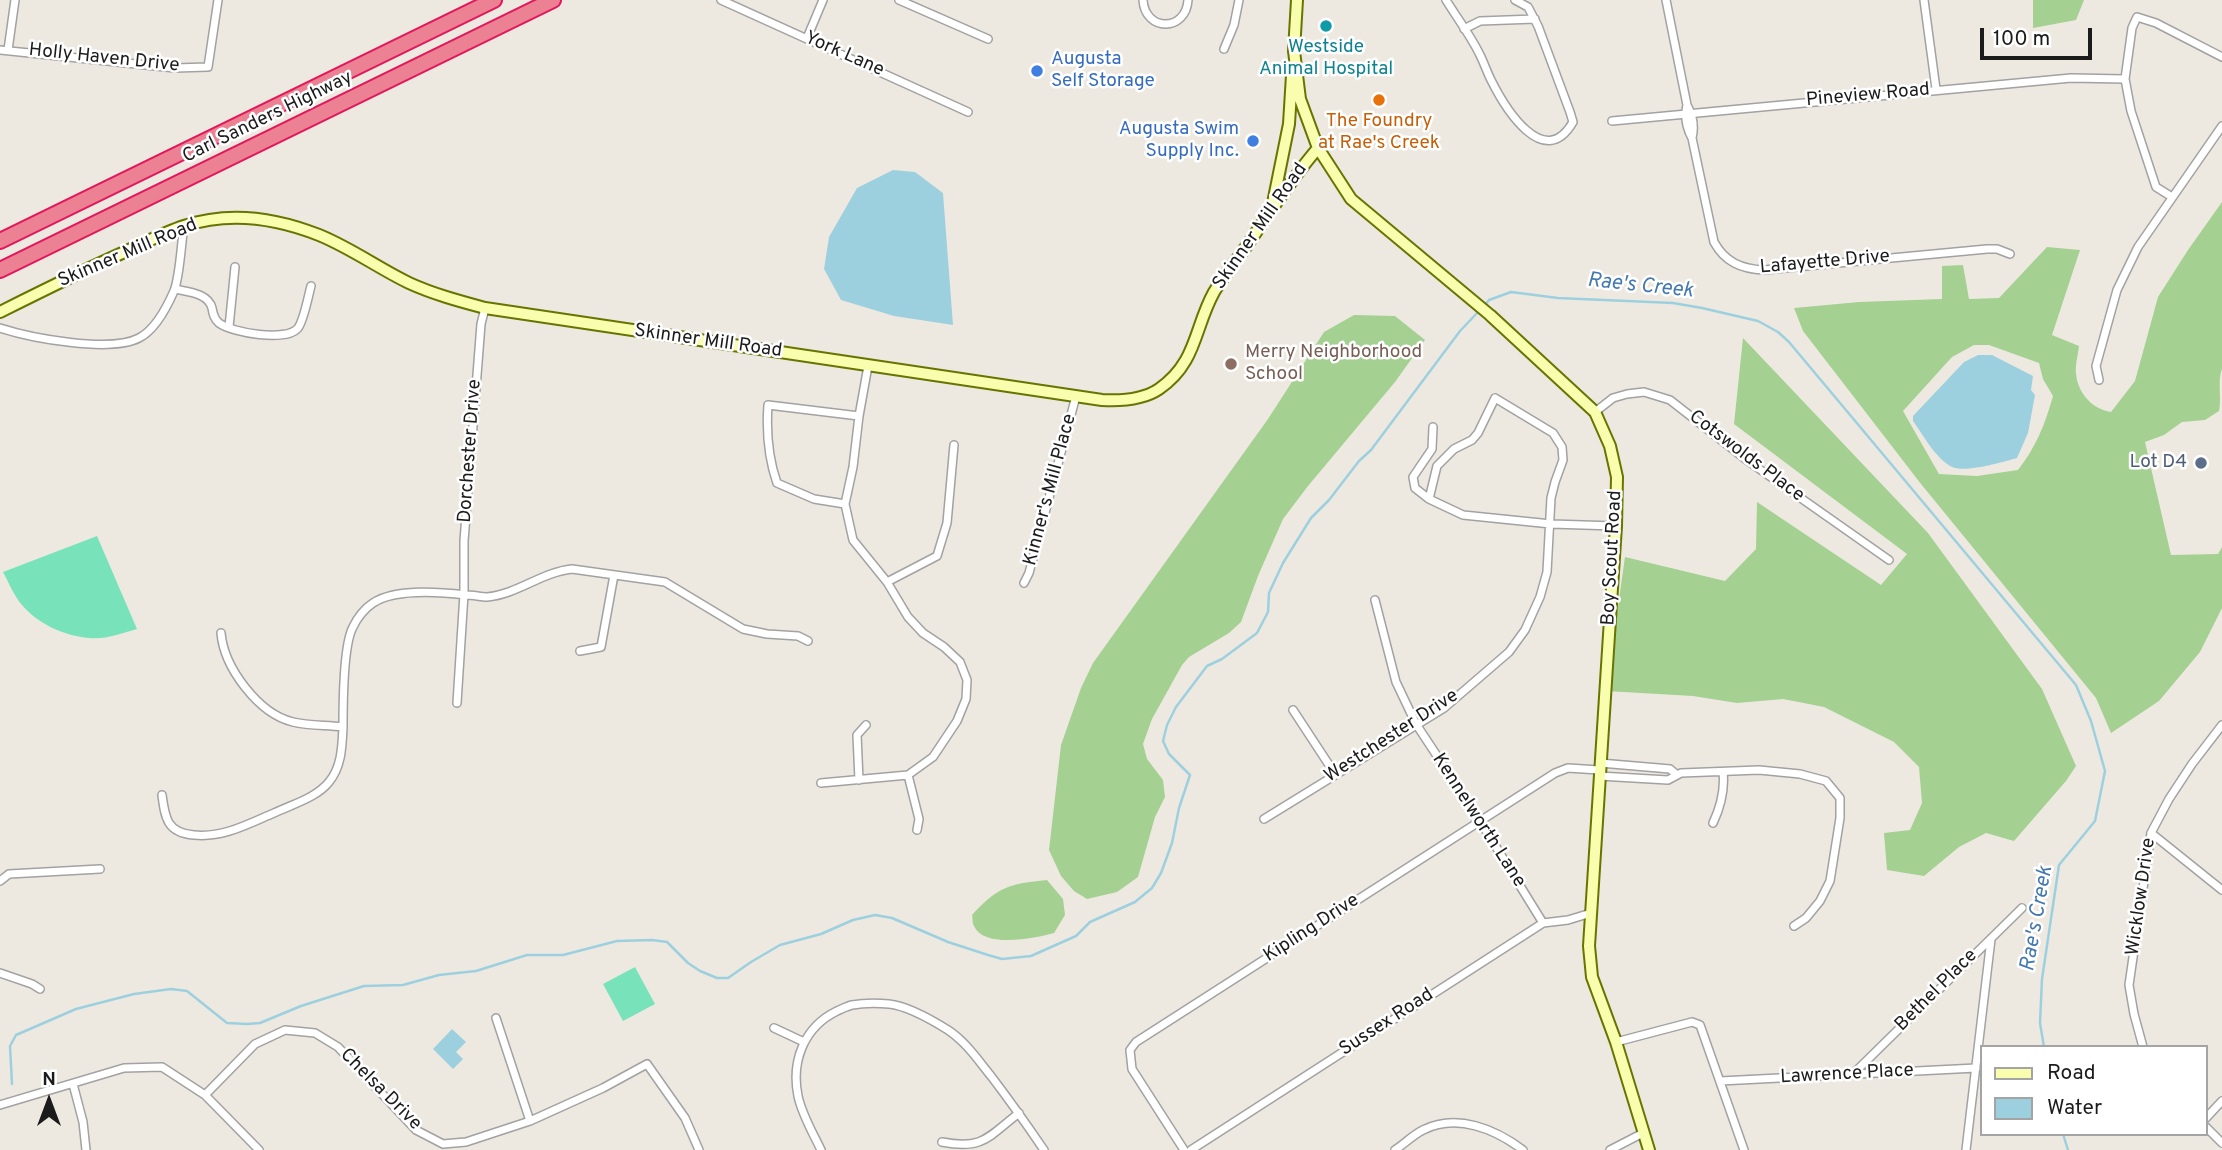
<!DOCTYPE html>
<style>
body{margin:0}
#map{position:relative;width:2222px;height:1150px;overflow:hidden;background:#eee9e0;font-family:Overpass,sans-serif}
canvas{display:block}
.legend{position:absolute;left:1980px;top:1045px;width:228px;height:91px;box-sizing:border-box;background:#fff;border:2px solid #a4a4a4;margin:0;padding:9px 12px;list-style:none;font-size:21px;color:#1b1b1b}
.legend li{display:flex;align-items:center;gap:14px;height:35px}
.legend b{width:35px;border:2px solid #a4a4a4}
.north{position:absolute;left:14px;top:1066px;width:70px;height:70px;-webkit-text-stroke:5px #fff;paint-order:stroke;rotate:0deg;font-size:19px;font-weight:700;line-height:28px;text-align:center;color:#1b1b1b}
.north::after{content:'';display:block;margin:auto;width:24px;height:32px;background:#1b1b1b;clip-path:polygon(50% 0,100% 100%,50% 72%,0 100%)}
.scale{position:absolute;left:1980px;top:28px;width:112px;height:32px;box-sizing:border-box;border:4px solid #1b1b1b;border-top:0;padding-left:9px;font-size:21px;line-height:24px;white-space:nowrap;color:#1b1b1b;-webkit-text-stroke:5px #fff;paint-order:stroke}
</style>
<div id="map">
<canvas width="2222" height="1150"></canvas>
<ul class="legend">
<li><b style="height:9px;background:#f9fdae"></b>Road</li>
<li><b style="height:19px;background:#9dd0df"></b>Water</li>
</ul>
<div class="north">N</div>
<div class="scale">100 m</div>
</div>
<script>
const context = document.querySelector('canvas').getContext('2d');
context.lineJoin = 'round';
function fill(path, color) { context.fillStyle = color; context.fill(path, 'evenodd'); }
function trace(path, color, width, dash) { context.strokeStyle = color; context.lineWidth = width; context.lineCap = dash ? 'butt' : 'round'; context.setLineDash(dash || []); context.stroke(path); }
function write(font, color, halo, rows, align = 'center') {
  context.font = font + ' Overpass,sans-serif'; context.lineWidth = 5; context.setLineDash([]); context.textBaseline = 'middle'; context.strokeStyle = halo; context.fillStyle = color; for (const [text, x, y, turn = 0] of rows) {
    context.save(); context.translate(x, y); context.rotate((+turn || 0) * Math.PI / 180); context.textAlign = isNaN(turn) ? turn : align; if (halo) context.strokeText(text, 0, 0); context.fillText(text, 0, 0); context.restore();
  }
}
fill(new Path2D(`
 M2033 0H2084L2076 20 2033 28Z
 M2222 202V369C2217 382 2222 397 2219 411L2205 420 2182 422 2164 435 2145 442 2171 555 2218 554 2222 547V608L2200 652 2159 701 2111 733 2096 698 1921 484 1803 331 1794 308 1859 302 1942 299V266L1963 265 1969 299 1999 298 2047 247 2080 250 2052 335 2079 346C2078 355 2075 365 2076 374 2078 393 2092 409 2111 412L2135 381 2158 297 2188 250ZM1974 345H1989L2039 363 2043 379 2053 396C2045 424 2036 447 2018 470L1977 476 1939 474 1903 411 1952 357Z
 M1354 315 1395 316 1425 340 1395 382 1308 486 1283 519 1258 576 1241 622 1229 633 1189 657 1182 665 1152 719 1143 744 1147 759 1163 780 1165 797 1155 817 1138 877 1117 892 1087 899 1074 891 1061 876 1049 850 1061 745 1081 688 1093 663 1268 419 1324 332Z
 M1743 338 1928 533 2042 689 2076 766 2066 781 2014 841 1986 833 1959 847 1924 876 1887 870 1884 833 1910 830 1922 803 1919 767 1894 742 1824 707 1783 699 1737 703 1693 696 1606 691 1625 557 1725 581 1756 549 1757 502 1881 585 1907 554 1734 424Z
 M1047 880 1063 899 1065 915 1054 933C1036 938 984 949 974 926 972 923 973 919 972 915 999 886 1009 884 1047 880Z`), '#a4d092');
fill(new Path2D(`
 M97 536 137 629C122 633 105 640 89 638 65 636 38 624 22 605 14 596 9 583 3 572Z
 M635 967 655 1004 623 1021 603 984Z`), '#78e3ba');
fill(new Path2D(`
 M893 170 915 172 943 193 953 325 894 316 841 300 824 269 829 237 857 188Z
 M1978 355H1992L2033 376 2031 390 2035 395 2028 433 2017 458C2003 462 1965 473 1952 467 1935 458 1924 436 1913 421V416L1964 362Z
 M452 1029 466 1042 456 1052 463 1059 453 1069 433 1049Z`), '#9dd0df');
trace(new Path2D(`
 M1484 306 1489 300 1511 292 1558 298 1673 303 1702 308 1758 321 1778 332 1789 342 2076 685 2091 721 2105 771 2095 821 2059 865 2042 979 2040 1023 2044 1047
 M12 1084 10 1046 16 1035 76 1009 134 994 171 989 187 991 227 1023 247 1024 260 1023 301 1006 364 986 403 985 439 975 476 971 527 955H563L617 941 652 940 667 942 688 963 700 971 717 978H728L751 962 780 945 821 934 853 920 875 915 892 918 948 942 988 955 1002 959 1031 956 1076 936 1090 922 1135 902 1152 888 1161 873 1172 843 1179 808 1190 775 1169 754 1163 741 1167 725 1176 707 1207 666 1222 659 1257 633 1268 612 1269 593 1283 563 1311 518 1329 500 1359 461 1371 450 1460 331 1479 311
 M2063 1134 2068 1150`), '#9dd0df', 2.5);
const street = new Path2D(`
 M721 0 968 112
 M899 0 988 39
 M1143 0C1145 32 1186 32 1188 0
 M1446 0C1457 18 1471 36 1480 55 1484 63 1487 72 1491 80 1505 108 1544 172 1573 122L1570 112 1538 26 1528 7 1515 0
 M1666 0 1687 105
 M1924 0 1936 89
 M1464 29 1480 21 1535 19
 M807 38 823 0
 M1224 49 1234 25 1239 0
 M0 50 175 68 208 67 218 0
 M8 50 15 0
 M1612 121 2071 78 2125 79
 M1692 138C1695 126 1693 116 1687 105 1684 117 1686 127 1692 138L1714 242C1725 262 1741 269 1764 270L1987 249H1997L2010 254
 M2172 197 2156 187 2131 111 2125 79 2132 28 2137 17 2156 23 2222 57
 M175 289C188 292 208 293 212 308 213 314 214 319 219 323 232 333 287 342 298 328 304 320 308 297 311 286
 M229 327 235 267
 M0 328C31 338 110 353 139 338 155 330 167 307 174 291 180 276 181 244 184 226
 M2099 380 2096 366 2117 290 2138 247 2222 126
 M1595 412 1613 398 1627 394 1644 392 1670 400 1748 461 1889 560
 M1433 427 1432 449 1413 477 1415 488 1429 499 1463 515 1551 524 1616 526
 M845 504 814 499 777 483C768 457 766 433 768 405L859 416
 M887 582 937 556 947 523 954 445
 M1024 583 1029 573 1076 396
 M1375 600 1396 682 1416 724 1480 821 1543 923
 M221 633C224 668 259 714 293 722 309 726 327 725 342 727
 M580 651 601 647 614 575
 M457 703 464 594V541L481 324 485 308
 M1293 710 1335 774
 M1600 763 1670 769 1677 775
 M908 775 919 819 917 830
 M1599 776 1668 780 1681 773 1759 770 1800 774 1826 781 1840 798V818L1830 881 1820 901 1806 918 1794 926
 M859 780 857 735 866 725
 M821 783 908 775 933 757 957 721 966 699 967 680 960 662 944 647 923 633 908 617 887 582 853 540 845 504 853 467 859 416 868 366
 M162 795C165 818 167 833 194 835 223 838 248 824 274 813 293 804 316 798 329 782 342 766 342 746 343 727 343 704 343 645 353 627 357 618 365 608 373 603 396 588 440 592 466 595 473 595 481 597 487 597 518 594 542 572 572 569L665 582 743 629 767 634 798 636 808 641
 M1264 819 1444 708 1509 652 1525 630 1540 597 1547 572 1551 498 1555 482 1563 460 1562 447 1553 433 1495 398 1478 433 1472 440 1454 449 1437 466 1429 499
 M1713 823C1721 806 1725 790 1723 772
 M2151 833 2222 890
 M0 881 9 874 100 869
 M0 973 32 984 40 989
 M496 1018 530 1121
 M774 1028 804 1042
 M1616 1042 1692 1022 1700 1025 1744 1150
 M2143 1047 2134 1014 2129 985 2151 833 2169 799 2192 764 2222 725
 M1853 1074 2022 908
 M1720 1081 1976 1068
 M73 1084 83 1122 86 1150
 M205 1095 255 1044 285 1030 315 1033 338 1047 416 1130 443 1144 466 1142 530 1121 603 1088 647 1064 685 1118 699 1150
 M0 1105 124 1068 162 1067 205 1095 259 1150
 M2206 1118 2222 1101
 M2206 1127 2222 1143
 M942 1142C983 1150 988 1137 1019 1113
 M821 1150C813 1133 802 1115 798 1096 791 1061 804 1027 837 1011 842 1009 847 1006 852 1005 863 1003 878 1003 889 1004 908 1006 932 1020 948 1030 966 1042 978 1060 991 1076 1010 1101 1027 1125 1044 1150
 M1184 1150 1132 1069 1130 1050 1136 1042 1555 773 1568 768 1599 770
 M1191 1150 1543 923 1568 920 1591 913
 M1395 1150C1404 1144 1413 1135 1423 1130 1457 1113 1495 1129 1523 1150
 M1610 1150 1643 1133
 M1966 1150 1991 939`);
const secondary = new Path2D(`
 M1297 0 1294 51 1300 99 1318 148 1351 199 1490 315 1595 412 1610 446 1617 477 1616 526 1589 946 1592 977 1616 1042 1649 1150
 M1272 208 1289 124 1292 75
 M0 312C40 292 80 272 120 254 141 245 162 233 184 226 229 211 276 218 319 235 351 248 378 268 409 283 433 294 459 301 485 308L1102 400C1121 401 1143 400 1159 389 1197 363 1194 328 1214 292 1224 275 1237 260 1248 244 1271 211 1292 178 1318 148`);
const highway = new Path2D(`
 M0 241 494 0
 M0 270 553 0`);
trace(street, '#a2a2a2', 10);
trace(secondary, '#677500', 14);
trace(highway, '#e1185b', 18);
trace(street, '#fff', 7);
trace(secondary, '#f9fdae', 10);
trace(highway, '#ec8194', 14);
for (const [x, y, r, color] of [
 [1326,26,7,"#0f9aa8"],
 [1037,71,7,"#3f7fe0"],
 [1379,100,7,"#e8710a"],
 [1253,141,7,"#3f7fe0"],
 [1231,364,7,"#8d6e63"],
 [2201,463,7,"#5c6f8a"]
]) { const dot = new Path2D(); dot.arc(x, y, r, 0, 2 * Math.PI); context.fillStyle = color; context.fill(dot); trace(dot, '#fff', 2.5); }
write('19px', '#0d838f', '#fff', [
 ["Westside",1326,48],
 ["Animal Hospital",1326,70]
]);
write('19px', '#1b1b1b', '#fff', [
 ["York Lane",844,55,24],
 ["Holly Haven Drive",104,59,6],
 ["Pineview Road",1868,96,-5],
 ["Carl Sanders Highway",268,118,-26],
 ["Skinner Mill Road",1261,227,-55],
 ["Skinner Mill Road",128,254,-23],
 ["Lafayette Drive",1825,263,-5],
 ["Skinner Mill Road",708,342,8],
 ["Dorchester Drive",471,451,-86],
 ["Cotswolds Place",1746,457,37],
 ["Kinner's Mill Place",1051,490,-75],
 ["Boy Scout Road",1613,558,-87],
 ["Westchester Drive",1392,737,-33],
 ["Kennelworth Lane",1478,821,57],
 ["Wicklow Drive",2142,897,-82],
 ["Kipling Drive",1312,929,-33],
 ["Bethel Place",1937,991,-45],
 ["Sussex Road",1387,1023,-33],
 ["Lawrence Place",1847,1075,-3],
 ["Chelsa Drive",380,1090,45]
]);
write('19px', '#366cbe', '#fff', [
 ["Augusta",1051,60],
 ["Self Storage",1051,82],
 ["Augusta Swim",1239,130,"right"],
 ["Supply Inc.",1239,152,"right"]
], 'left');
write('19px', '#c56008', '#fff', [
 ["The Foundry",1379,122],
 ["at Rae's Creek",1379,144]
]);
write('19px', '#785e54', '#fff', [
 ["Merry Neighborhood",1245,353],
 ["School",1245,375]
], 'left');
write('19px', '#4e5e75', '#fff', [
 ["Lot D4",2187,463]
], 'right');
write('italic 21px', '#4379b0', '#fff', [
 ["Rae's Creek",1640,287,6],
 ["Rae's Creek",2038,919,-80]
]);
</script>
